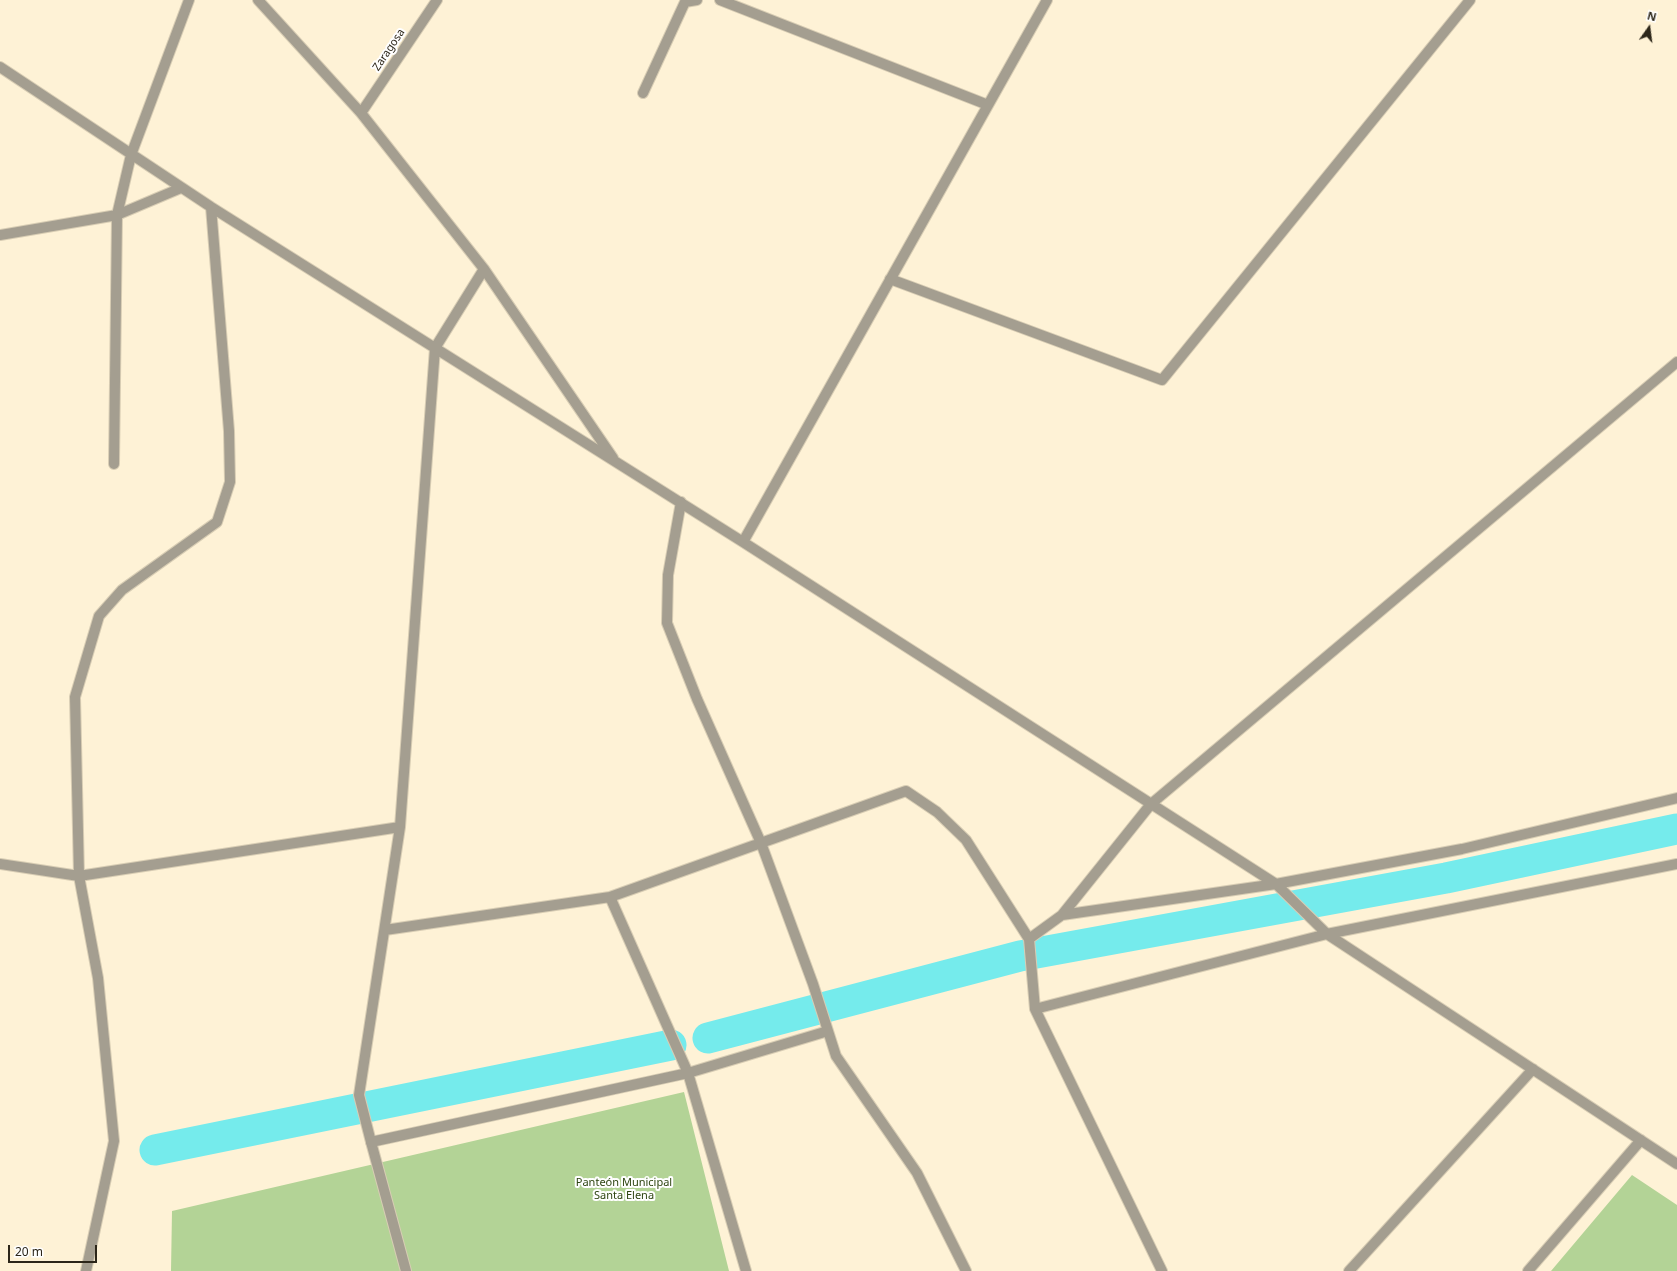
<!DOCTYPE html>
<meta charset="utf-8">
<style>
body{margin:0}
#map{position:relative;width:1677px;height:1271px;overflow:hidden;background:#fef2d6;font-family:"Noto Sans",sans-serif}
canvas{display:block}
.north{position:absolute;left:1629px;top:8px;width:40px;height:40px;-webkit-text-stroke:3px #fff;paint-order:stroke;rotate:14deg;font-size:11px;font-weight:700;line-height:16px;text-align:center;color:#2c2619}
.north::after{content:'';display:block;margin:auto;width:14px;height:18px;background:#2c2619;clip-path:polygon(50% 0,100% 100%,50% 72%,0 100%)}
.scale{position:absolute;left:8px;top:1245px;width:89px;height:18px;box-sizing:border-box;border:2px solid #2c2619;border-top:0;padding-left:5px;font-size:12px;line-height:14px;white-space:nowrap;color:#2c2619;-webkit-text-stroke:3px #fff;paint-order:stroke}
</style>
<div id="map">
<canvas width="1677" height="1271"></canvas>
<div class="north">N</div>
<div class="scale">20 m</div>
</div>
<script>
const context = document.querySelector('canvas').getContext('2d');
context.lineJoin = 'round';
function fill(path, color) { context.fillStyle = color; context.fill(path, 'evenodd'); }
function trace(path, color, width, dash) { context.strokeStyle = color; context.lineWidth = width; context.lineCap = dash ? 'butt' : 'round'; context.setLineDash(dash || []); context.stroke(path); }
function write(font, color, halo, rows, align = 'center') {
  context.font = font + ' "Noto Sans",sans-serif'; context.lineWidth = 4; context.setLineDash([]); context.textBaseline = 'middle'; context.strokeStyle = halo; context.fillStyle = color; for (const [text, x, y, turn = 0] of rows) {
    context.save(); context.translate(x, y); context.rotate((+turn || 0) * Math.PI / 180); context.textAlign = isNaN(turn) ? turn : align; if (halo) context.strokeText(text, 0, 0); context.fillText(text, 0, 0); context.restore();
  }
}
fill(new Path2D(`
 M684 1092 729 1271H171L172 1211Z
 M1632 1175 1677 1205V1271H1551Z`), '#b3d396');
trace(new Path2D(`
 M708 1038 1020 956 1446 878 1677 829
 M155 1150 671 1045`), '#75ebec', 31);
const lane = new Path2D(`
 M371 1142 406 1271`);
const street = new Path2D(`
 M258 0 361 113 484 269 613 458
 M720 0 988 105
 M0 67 211 207 743 542 1276 884 1327 934 1677 1164
 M643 93 685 2 697 0
 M361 113 437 0
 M0 235 117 215 181 188
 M484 269 435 348 400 827 359 1095 371 1142 688 1073 828 1031
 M890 279 1162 380 1470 0
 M114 464 117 215 131 155 189 0
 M681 502 668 575 667 623 697 699 761 843 813 984 836 1056 917 1173 966 1271
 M743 542 1047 0
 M0 864 79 876 400 827
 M610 897 688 1073 746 1271
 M1062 915 1276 884 1462 849 1677 798
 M385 930 610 897 906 791 937 812 966 840 1029 939
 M1035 1009 1327 934 1677 864
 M86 1271 114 1141 98 978 79 876 75 697 99 616 122 590 217 522 230 482 229 431 211 207
 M1162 1271 1035 1009 1029 939 1062 915 1151 804 1677 362
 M1349 1271 1533 1069
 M1528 1271 1641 1140`);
trace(lane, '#d8cdb4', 12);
trace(street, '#d8cdb4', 12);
trace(lane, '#a49e90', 10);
trace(street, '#a49e90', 10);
write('11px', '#2c2619', '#fff', [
 ["Zaragosa",389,50,-56]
]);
write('11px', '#2d4410', '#fff', [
 ["Panteón Municipal",624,1183],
 ["Santa Elena",624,1196]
]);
</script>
